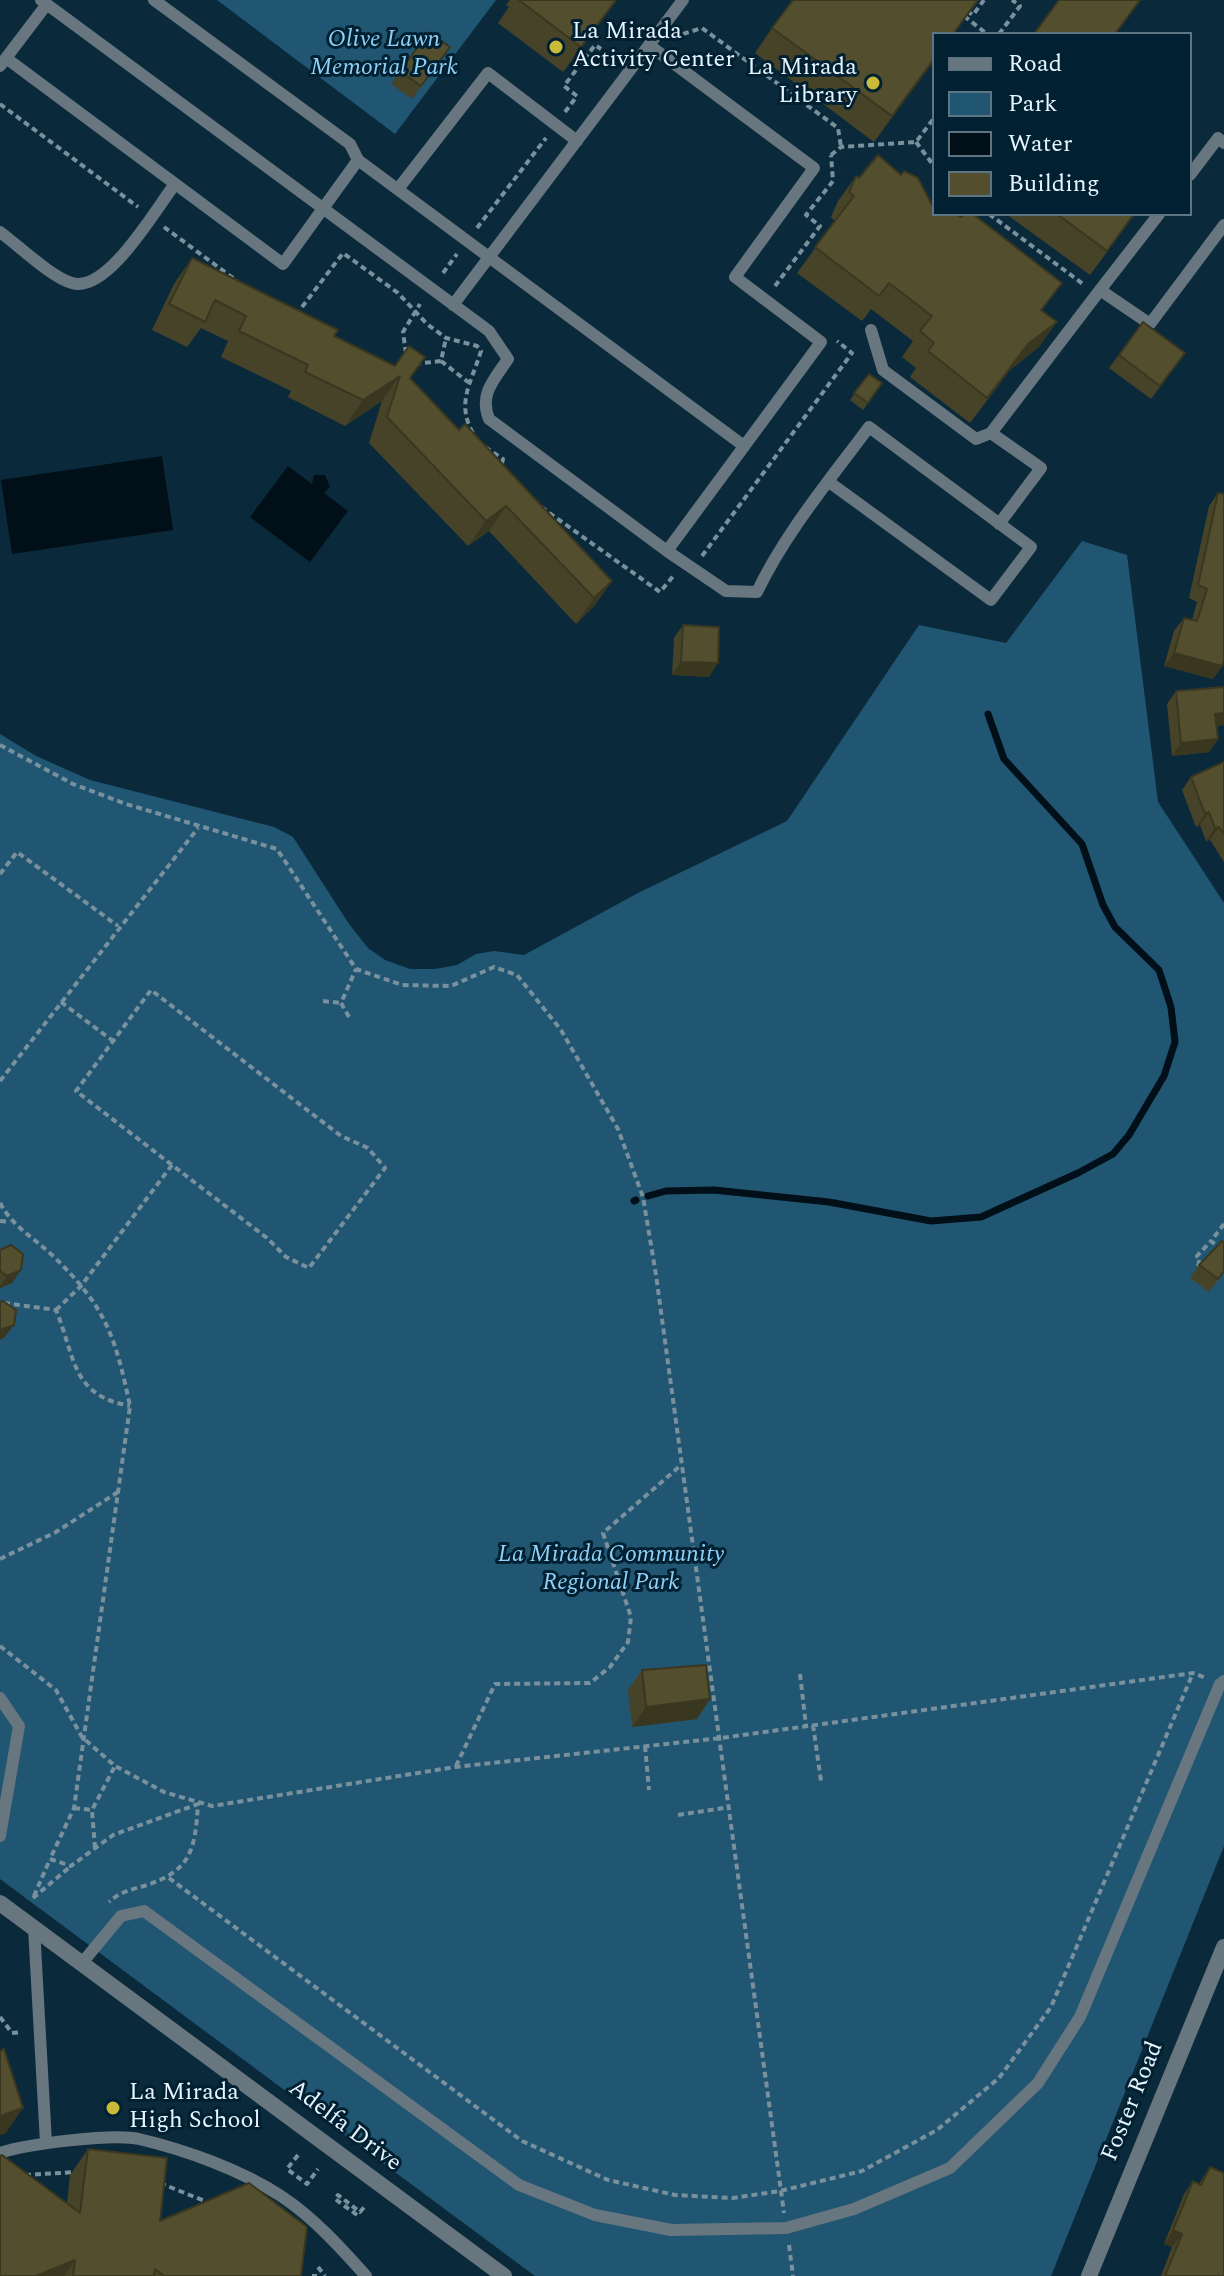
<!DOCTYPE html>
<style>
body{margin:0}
#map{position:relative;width:1224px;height:2276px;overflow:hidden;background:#0a2a3b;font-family:Spectral,serif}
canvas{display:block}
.legend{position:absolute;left:932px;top:32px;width:260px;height:184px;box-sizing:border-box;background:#012031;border:2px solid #5d7583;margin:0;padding:10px 14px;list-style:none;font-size:24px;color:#e7f5ff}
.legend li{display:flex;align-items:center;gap:16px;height:40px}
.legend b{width:40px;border:2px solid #5d7583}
</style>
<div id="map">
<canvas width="1224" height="2276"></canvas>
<ul class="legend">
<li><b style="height:10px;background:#68767f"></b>Road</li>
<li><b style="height:22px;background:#215673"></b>Park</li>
<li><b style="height:22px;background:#010f19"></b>Water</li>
<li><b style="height:22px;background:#524e2e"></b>Building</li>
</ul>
</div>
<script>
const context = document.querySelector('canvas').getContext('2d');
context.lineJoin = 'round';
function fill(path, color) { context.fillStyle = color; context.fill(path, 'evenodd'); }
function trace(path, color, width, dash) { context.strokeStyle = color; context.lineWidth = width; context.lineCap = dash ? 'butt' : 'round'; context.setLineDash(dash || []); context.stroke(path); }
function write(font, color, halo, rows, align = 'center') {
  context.font = font + ' Spectral,serif'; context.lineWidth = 6; context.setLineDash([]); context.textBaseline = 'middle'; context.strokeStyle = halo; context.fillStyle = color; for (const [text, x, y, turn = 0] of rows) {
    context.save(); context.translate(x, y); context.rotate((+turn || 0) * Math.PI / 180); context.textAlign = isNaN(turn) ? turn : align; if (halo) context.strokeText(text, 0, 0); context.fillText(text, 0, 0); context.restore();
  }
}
fill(new Path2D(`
 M217 0H496L395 134Z
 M1082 541 1127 555 1158 802 1224 903V1846L1051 2276H535L0 1879V734L36 756 90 780 274 827 293 837 349 924 368 948 385 960 410 969H435L457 965 476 954 494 951 524 955 638 893 787 821 919 625 1006 643Z`), '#215673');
fill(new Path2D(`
 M162 456 173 530 12 554 1 480Z
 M288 466 312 484 314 475H325L330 487 324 493 348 511 310 562 250 517Z`), '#010f19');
trace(new Path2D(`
 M648 1196 666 1191 714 1190 829 1202 931 1221 981 1217 1078 1173 1113 1154 1129 1135 1164 1076 1175 1042 1171 1007 1159 970 1115 927 1103 905 1082 844 1004 759 988 714
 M634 1201 636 1200`), '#010f19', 7);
trace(new Path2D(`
 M967 11 973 15 984 0
 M964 16 987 34
 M683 34 702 28 838 128 841 147
 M999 34 1020 6 1012 0
 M0 104 138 207
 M565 112 577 96 564 86 595 45 601 49
 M916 142 934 166
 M831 155 841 147 916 142 934 118
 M989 214 1083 284
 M164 227 237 281
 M477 228 546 138
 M443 273 457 254
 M775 286 820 226 806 215 833 181 831 155
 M296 315 343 253 398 293 427 324 446 338 477 346 481 351C471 384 454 405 476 438
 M406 353 403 332 420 304
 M441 361 468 382
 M415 364 441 361 446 338
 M485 447 503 459 501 468
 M541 507 660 592 675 574
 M702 556 852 353 837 341
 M0 745 73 784 126 804 277 849 356 969 402 985 451 986 494 967 517 975 561 1030 618 1129 643 1197 656 1275 784 2213
 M0 874 17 852 118 926
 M323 1001 341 1003
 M61 1002 113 1041
 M349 1017 341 1003 356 969
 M0 1081 198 828
 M0 1203C13 1227 33 1237 52 1255 106 1307 115 1335 130 1406L74 1808 50 1859 71 1866 113 1835 198 1804C195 1851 191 1871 144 1886 132 1889 118 1893 109 1902
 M0 1221 10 1222
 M1224 1224 1211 1241 1224 1251
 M1198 1266 1200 1259 1197 1256 1211 1241
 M4 1303 56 1310C76 1359 71 1395 130 1406
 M56 1310 81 1286 172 1165 267 1238 286 1257 309 1268 385 1168 368 1148 341 1136 151 990 76 1091 172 1165
 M0 1559 56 1532 118 1492
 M0 1646 56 1690 82 1737 115 1766 164 1792 212 1806 455 1767 721 1738 1193 1673 1206 1678
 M800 1674 806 1726
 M813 1725 821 1781
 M645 1746 649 1790
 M456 1766 495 1684 590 1683 610 1667 628 1642 631 1617 603 1533 680 1466
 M74 1808 92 1810
 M678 1815 730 1807
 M95 1848 92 1810 115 1766
 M169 1878 522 2141 608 2180 675 2195 733 2198 780 2191 862 2171 937 2130 999 2078 1051 2007 1193 1673
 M34 1896 50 1859
 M33 1898 71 1866
 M0 2017 12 2033 22 2032
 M298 2155 287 2169 307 2184 318 2169
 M25 2175 77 2172
 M160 2183 212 2204
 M357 2215 335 2199 338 2195 360 2212 366 2205
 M789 2245 793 2276
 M318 2267 325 2276
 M312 2276H317`), '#79909d', 4, [6, 4]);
trace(new Path2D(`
 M41 0 489 331 508 359C494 380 479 394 489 419L667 551 821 342 735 277 814 168 649 45
 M154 0 350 144 358 160 744 446
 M6 58 283 264 358 160
 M0 66 47 4
 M1190 175 1218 138 1224 143
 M398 189 488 73 577 141
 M1159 214 1100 290 1150 324 1224 225
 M0 232C19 246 51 277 72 283 107 294 155 210 175 184
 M453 305 683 0
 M871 330 883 370 976 439 991 433
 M999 524 1041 468 991 433 1100 290
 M667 551 726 591 757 592C786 532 829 481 869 427L1031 547 991 600 829 482
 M0 1698 19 1726 0 1836
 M34 1928 46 2143
 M82 1963 121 1916 144 1911 519 2185 595 2215 671 2230 786 2228 854 2209 950 2168 1038 2083 1080 2017 1220 1684 1224 1681
 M0 2153C26 2144 114 2133 139 2139 186 2150 241 2170 281 2196 313 2217 341 2248 366 2276`), '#68767f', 12);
trace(new Path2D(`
 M0 1903 504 2276
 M1089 2276 1224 1947`), '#68767f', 16);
fill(new Path2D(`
 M510 0H617L563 72 498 23 509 7 506 5Z
 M772 28 934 34V61L874 142 755 53Z
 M429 32 450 47 412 99 391 84Z
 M856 176 932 205 1043 311 1039 347 1010 370 970 423 910 377 916 368 902 357 913 341 871 309 862 321 797 273 835 221 831 217 838 201Z
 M1006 214H1135L1090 275Z
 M192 258 410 378 459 430 612 581 594 606 576 624 489 531 468 546 369 443 382 401 345 426 288 397 291 391 221 357 228 341 201 328 187 347 152 330 174 284Z
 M1143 322 1185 353 1151 399 1109 368Z
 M869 374 882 383 863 410 850 400Z
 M1218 493 1222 666 1213 679 1164 666 1174 631 1184 618 1192 620 1197 602 1189 598 1209 506Z
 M683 625 709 677 672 675 674 638Z
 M1224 687V725L1216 726 1218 739 1209 752 1172 756 1167 704 1176 691Z
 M1224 762V862L1210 840 1206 841 1200 825 1196 827 1182 790 1191 777Z
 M0 1250 12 1283 0 1288Z
 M1199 1265 1224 1272 1209 1292 1190 1278Z
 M642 1670 710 1699 697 1719 632 1727 628 1690Z
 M88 2149 160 2221 301 2276H0L67 2203 70 2175Z
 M1210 2167 1224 2276H1161L1172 2247 1164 2244 1184 2194 1193 2181 1199 2184Z`), '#474328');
fill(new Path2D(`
 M616 0H617L563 72 581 47Z
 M934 59V61L874 142 892 116Z
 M1057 322 1039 347 1010 370 970 423 1028 344Z
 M400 376 382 401 345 426 363 400Z
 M506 506 489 531 468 546 486 521Z
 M612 581 594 606 576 624 594 598Z
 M1174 653 1222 666 1213 679 1164 666Z
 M681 662 718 663 709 677 672 675Z
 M1224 713V725L1206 727 1215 714Z
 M1218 739 1209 752 1172 756 1181 743Z
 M1209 812 1200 825 1196 827 1205 814Z
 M1219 827 1210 840 1206 841 1215 828Z
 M21 1270 12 1283 0 1288V1286L7 1276Z
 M14 1325 4 1338 0 1340V1330Z
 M710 1699 697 1719 632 1727 646 1707Z
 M23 2108 5 2134 0 2135V2116Z
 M1173 2230 1182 2234 1172 2247 1164 2244Z
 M75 2260 64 2276H36Z`), '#393720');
const building = new Path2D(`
 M519 0H616L581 47Z
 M793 0H978L953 34H934V59L892 116 772 28Z
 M1059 0H1140L1115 34H1034Z
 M429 32 450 47 421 86 400 71Z
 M878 155 901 175 904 171 918 178 932 205 934 206V214H954L962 217 964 214H973L1062 283 1041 310 1057 322 1028 344 987 398 928 351 934 343 920 331 932 316 889 283 879 296 815 247 854 196 849 192 856 176 859 178Z
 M1057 214H1134L1107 251Z
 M192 258 338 330 334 336 395 366 409 346 425 357 410 378 459 430 465 424 612 581 594 598 506 506 486 521 387 417 400 376 363 400 305 372 308 365 239 331 246 316 215 300 205 322 169 304Z
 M1143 322 1185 353 1160 386 1119 355Z
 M869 374 882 383 868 403 854 393Z
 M1218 493 1224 494V660L1222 666 1174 653 1184 618 1197 621 1207 589 1198 585Z
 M683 625 719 627 718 663 681 662Z
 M1224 687V713L1215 714 1218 739 1181 743 1176 691Z
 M1224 762V834L1219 827 1215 828 1209 812 1205 814 1191 777Z
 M1222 1241 1224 1243V1271L1218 1279 1199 1265Z
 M11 1245 23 1254 21 1270 7 1276 0 1271V1250Z
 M3 1301 16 1310 14 1325 0 1330V1302Z
 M706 1665 710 1699 646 1707 642 1670Z
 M4 2049 23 2108 0 2116V2051Z
 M88 2149 167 2158 160 2221 249 2183 307 2227 301 2276H164L155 2269 154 2276H73L75 2260 36 2276H0V2156L2 2155 80 2213Z
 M1210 2167 1224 2173V2276H1165L1182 2234 1173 2230 1193 2181 1201 2185Z`);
fill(building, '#524e2e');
trace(building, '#393720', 2);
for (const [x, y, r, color] of [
 [556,47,8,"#caba3a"],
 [873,83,8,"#caba3a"],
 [113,2108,8,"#caba3a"]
]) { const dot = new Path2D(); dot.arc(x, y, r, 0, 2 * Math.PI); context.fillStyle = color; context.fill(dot); trace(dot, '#012031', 3); }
write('24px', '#e7f5ff', '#012031', [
 ["La Mirada",572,33],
 ["Activity Center",572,61],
 ["La Mirada",857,69,"right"],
 ["Library",857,97,"right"],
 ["La Mirada",129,2094],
 ["High School",129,2122]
], 'left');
write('italic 24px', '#90d0f6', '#012031', [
 ["Olive Lawn",384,41],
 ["Memorial Park",384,69],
 ["La Mirada Community",611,1556],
 ["Regional Park",611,1584]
]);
write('24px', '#e7f5ff', '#012031', [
 ["Foster Road",1134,2102,-68],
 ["Adelfa Drive",344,2127,37]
]);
</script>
